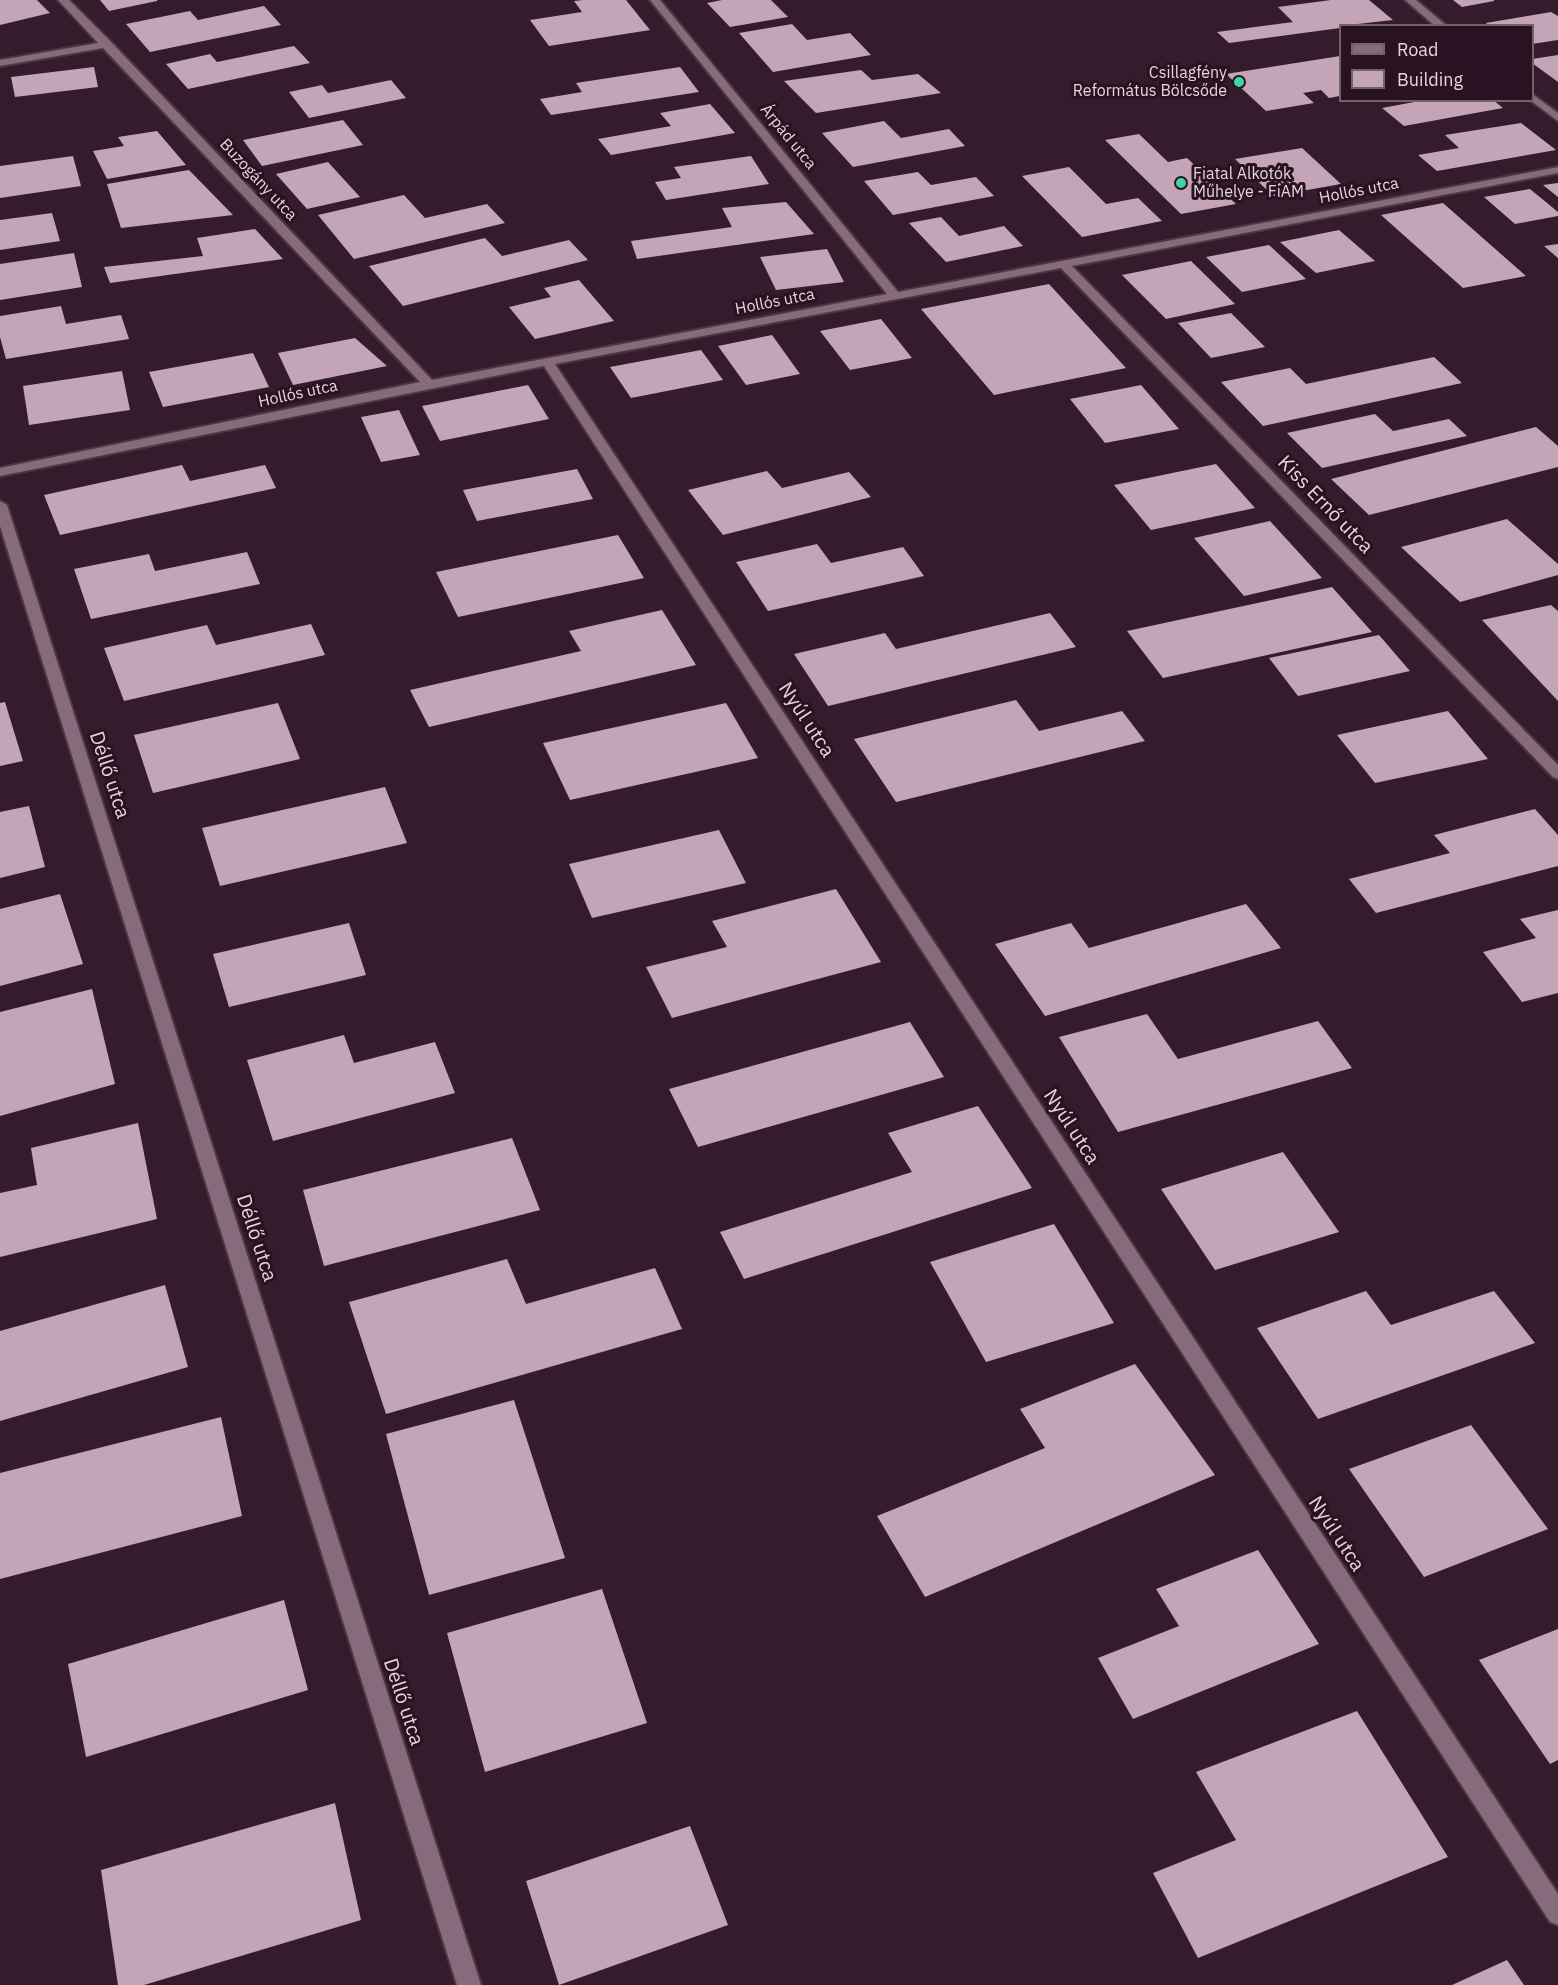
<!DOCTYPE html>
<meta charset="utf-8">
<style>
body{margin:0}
#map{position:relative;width:1558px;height:1985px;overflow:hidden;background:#341c2c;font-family:"IBM Plex Sans",sans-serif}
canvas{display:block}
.legend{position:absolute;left:1339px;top:24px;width:195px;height:78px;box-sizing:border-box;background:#291222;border:2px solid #74606d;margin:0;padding:8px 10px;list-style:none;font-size:18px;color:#e5d4de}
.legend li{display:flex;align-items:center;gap:12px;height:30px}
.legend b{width:30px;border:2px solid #74606d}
</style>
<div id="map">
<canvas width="1558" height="1985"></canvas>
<ul class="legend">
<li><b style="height:8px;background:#886a7d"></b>Road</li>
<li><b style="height:16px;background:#c3a5b7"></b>Building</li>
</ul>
</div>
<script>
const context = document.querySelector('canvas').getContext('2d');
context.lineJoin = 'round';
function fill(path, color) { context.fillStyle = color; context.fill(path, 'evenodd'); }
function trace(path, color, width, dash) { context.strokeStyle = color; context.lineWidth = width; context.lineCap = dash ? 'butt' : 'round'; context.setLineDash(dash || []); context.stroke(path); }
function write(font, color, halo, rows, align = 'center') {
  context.font = font + ' "IBM Plex Sans",sans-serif'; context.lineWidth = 6; context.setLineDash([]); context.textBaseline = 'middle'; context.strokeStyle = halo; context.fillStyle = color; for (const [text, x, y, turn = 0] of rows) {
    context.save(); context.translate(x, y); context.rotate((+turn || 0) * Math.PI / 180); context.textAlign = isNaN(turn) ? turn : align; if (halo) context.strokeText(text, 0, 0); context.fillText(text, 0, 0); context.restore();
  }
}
fill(new Path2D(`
 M0 0H37L50 13 0 25Z
 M100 0H157V1L109 11Z
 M583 0H626L650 30 549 46 530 20 582 12 574 1Z
 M722 0H771L788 17 730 27 707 3Z
 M1331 0H1369L1393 20 1340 26V28L1229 43 1217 32 1293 22 1278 7Z
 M1453 0H1494V1L1462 7Z
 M264 6 281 25 150 52 126 24 190 11 198 20Z
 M1551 12 1558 16V40L1532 44V26H1489L1486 23Z
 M792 24 807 40 850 33 871 55 773 72 739 33Z
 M294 46 310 63 188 89 166 64 210 54 217 62Z
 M1558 55V82L1532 63V59Z
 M1340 56V96L1329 98 1321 90 1303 93 1314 103 1266 111 1226 74Z
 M94 67 98 87 15 97 11 77Z
 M680 67 699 92 551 115 540 99 582 92 576 83Z
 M861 70 872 80 918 74 941 93 816 113 784 81Z
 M391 80 406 98 309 118 289 92 322 85 328 93Z
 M1425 100H1493L1503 108 1404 126 1382 108Z
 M710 104 735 133 611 155 598 139 671 126 660 113Z
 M343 120 363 145 262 166 243 140Z
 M884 121 901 138 949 129 965 146 853 167 822 133Z
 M1521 123 1556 150 1437 171 1418 155 1459 148 1445 135Z
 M157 131 186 165 107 179 93 151 124 146 118 137Z
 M1139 134 1168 162 1187 158 1236 204 1181 214 1105 140Z
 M1302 148 1341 184 1273 196 1235 159Z
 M73 156 81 186 0 198V166Z
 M751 156 769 184 666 200 655 182 681 178 674 167Z
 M328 162 360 197 307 209 276 174Z
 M1069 167 1106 204 1138 198 1162 221 1082 237 1022 176Z
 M189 170 233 215 121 228 107 184Z
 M918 172 931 185 976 177 994 196 893 215 864 181Z
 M1558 183V197L1543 185Z
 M1530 189 1558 212V216L1515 224 1484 197Z
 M404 195 425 218 487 204 505 223 354 259 318 215Z
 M786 202 814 234 637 259 631 241 732 227 722 208Z
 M1443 203 1526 276 1463 288 1381 215Z
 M52 213 60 241 0 250V220Z
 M941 217 959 236 1004 226 1023 246 946 262 909 223Z
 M255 229 283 259 110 283 104 267 203 256 197 238Z
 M1339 230 1375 261 1316 273 1280 242Z
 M485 238 502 256 569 240 588 260 403 306 369 266Z
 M1558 244V258L1544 246Z
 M1269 245 1306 279 1242 292 1206 257Z
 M827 249 844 282 776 290 760 257Z
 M74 253 82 287 0 300V264Z
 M1191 261 1235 304 1166 319 1122 275Z
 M579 280 614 321 535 339 509 307 551 297 544 288Z
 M1049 284 1126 368 994 395 921 309Z
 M61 306 66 324 121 315 129 339 6 359 0 337V316Z
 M1231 313 1265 347 1211 358 1178 323Z
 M881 319 912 358 850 370 820 331Z
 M772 335 800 374 746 385 718 346Z
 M355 338 387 366 293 385 278 353Z
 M701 350 723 380 631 398 610 367Z
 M253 353 269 387 163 407 149 372Z
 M1434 357 1462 383 1263 426 1221 382 1290 368 1306 384Z
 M122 371 130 410 29 425 23 386Z
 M528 385 549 419 440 441 422 406Z
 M1141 385 1179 429 1105 443 1070 399Z
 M399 410 420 455 381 462 361 417Z
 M1375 414 1393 431 1449 419 1467 436 1322 468 1287 433Z
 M1536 427 1558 446V467L1369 515 1331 479Z
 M1216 464 1255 508 1151 530 1114 485Z
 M182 465 190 481 265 465 276 488 60 535 44 495Z
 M577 469 593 499 477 521 463 490Z
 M767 471 782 488 849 472 871 497 723 535 688 490Z
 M1507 519 1558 564V575L1460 602 1401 547Z
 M1270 521 1322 578 1244 596 1194 538Z
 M618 535 644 578 458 617 436 572Z
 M817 544 831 563 903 547 924 576 768 611 736 562Z
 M247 552 260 584 91 619 74 569 149 554 155 571Z
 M1332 587 1372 632 1163 678 1127 631Z
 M1551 605 1558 611V701L1482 620Z
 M662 610 696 665 429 727 410 690 581 651 569 631Z
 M1050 613 1076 647 828 706 794 654 885 633 896 649Z
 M311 624 325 655 124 701 104 648 207 625 216 645Z
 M1379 635 1410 671 1298 696 1269 658Z
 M1016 700 1039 731 1122 711 1145 741 896 802 854 739Z
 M5 702 23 761 0 766V703Z
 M278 703 300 759 153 793 134 735Z
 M726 703 758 758 570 800 543 743Z
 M1448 711 1488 759 1375 783 1337 735Z
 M385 787 407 843 220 886 202 828Z
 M29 806 45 867 0 878V812Z
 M1535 809 1558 835V866L1376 913 1349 879 1450 853 1434 835Z
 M719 830 746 883 592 918 569 864Z
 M836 889 881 962 672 1018 646 967 727 947 712 921Z
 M60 894 83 964 0 986V909Z
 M1246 904 1281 948 1045 1016 995 944 1071 923 1089 948Z
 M1558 910V993L1522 1002 1483 952 1536 938 1520 919Z
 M349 923 366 975 229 1007 213 954Z
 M92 989 115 1084 0 1116V1012Z
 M1147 1014 1178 1059 1318 1021 1352 1068 1118 1132 1059 1037Z
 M910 1022 944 1077 698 1147 669 1089Z
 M344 1035 354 1063 435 1042 455 1093 273 1141 247 1060Z
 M978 1106 1032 1188 744 1279 720 1232 912 1172 888 1133Z
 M138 1123 157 1219 0 1257V1193L37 1185 31 1148Z
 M512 1138 540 1210 324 1266 303 1190Z
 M1283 1152 1339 1232 1215 1270 1161 1189Z
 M1054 1224 1114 1323 986 1362 930 1262Z
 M507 1259 526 1304 655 1268 682 1329 386 1414 349 1302Z
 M165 1285 188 1367 0 1421V1331Z
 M1366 1291 1391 1325 1494 1291 1535 1343 1318 1419 1257 1328Z
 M1135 1364 1215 1475 925 1597 877 1516 1045 1448 1020 1409Z
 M514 1400 565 1558 429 1595 386 1434Z
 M221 1417 242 1516 0 1579V1473Z
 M1471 1425 1548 1529 1424 1577 1349 1469Z
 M1258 1550 1319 1644 1133 1719 1098 1658 1179 1626 1156 1589Z
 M602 1589 647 1723 485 1772 447 1633Z
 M284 1600 308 1690 86 1757 68 1664Z
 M1558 1629V1760L1550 1764 1479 1660Z
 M1357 1711 1448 1857 1198 1958 1153 1873 1236 1840 1196 1772Z
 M335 1803 361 1920 144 1985H118L101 1870Z
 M690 1826 728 1925 559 1985 526 1881Z
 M1507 1960 1524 1985H1452Z`), '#c3a5b7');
const minor = new Path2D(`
 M58 0H69L111 42 432 380 887 294 650 0H660L898 292 1558 167V173L1072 266 1558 765V779L1553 777 1061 268 555 364 1558 1894V1925L1550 1922 544 366 0 476V468L420 382 103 48 0 66V60L98 43Z
 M1405 0H1416L1447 26H1435Z
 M1532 94 1558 113V121L1530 100H1532Z
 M0 501 7 505 481 1985H457L0 526Z`);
trace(minor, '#4b3744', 4);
fill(minor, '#886a7d');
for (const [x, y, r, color] of [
 [1239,82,6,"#3fd4a2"],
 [1181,183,6,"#3fd4a2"]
]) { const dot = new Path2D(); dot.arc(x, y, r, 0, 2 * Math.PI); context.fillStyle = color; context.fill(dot); trace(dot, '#291222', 2); }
write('16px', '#e5d4de', '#291222', [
 ["Csillagfény",1227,73],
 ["Református Bölcsőde",1227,91],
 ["Fiatal Alkotók",1193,174,"left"],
 ["Műhelye - FiAM",1193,192,"left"]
], 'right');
write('16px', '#e5d4de', '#291222', [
 ["Árpád utca",788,137,51],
 ["Buzogány utca",258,180,47],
 ["Hollós utca",1359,191,-11],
 ["Hollós utca",775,302,-11],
 ["Hollós utca",298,394,-12]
]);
write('20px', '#e5d4de', '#291222', [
 ["Kiss Ernő utca",1325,505,46],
 ["Nyúl utca",806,720,57],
 ["Déllő utca",109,775,72],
 ["Nyúl utca",1071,1127,57],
 ["Déllő utca",256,1238,72],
 ["Nyúl utca",1336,1534,57],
 ["Déllő utca",403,1702,72]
]);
</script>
